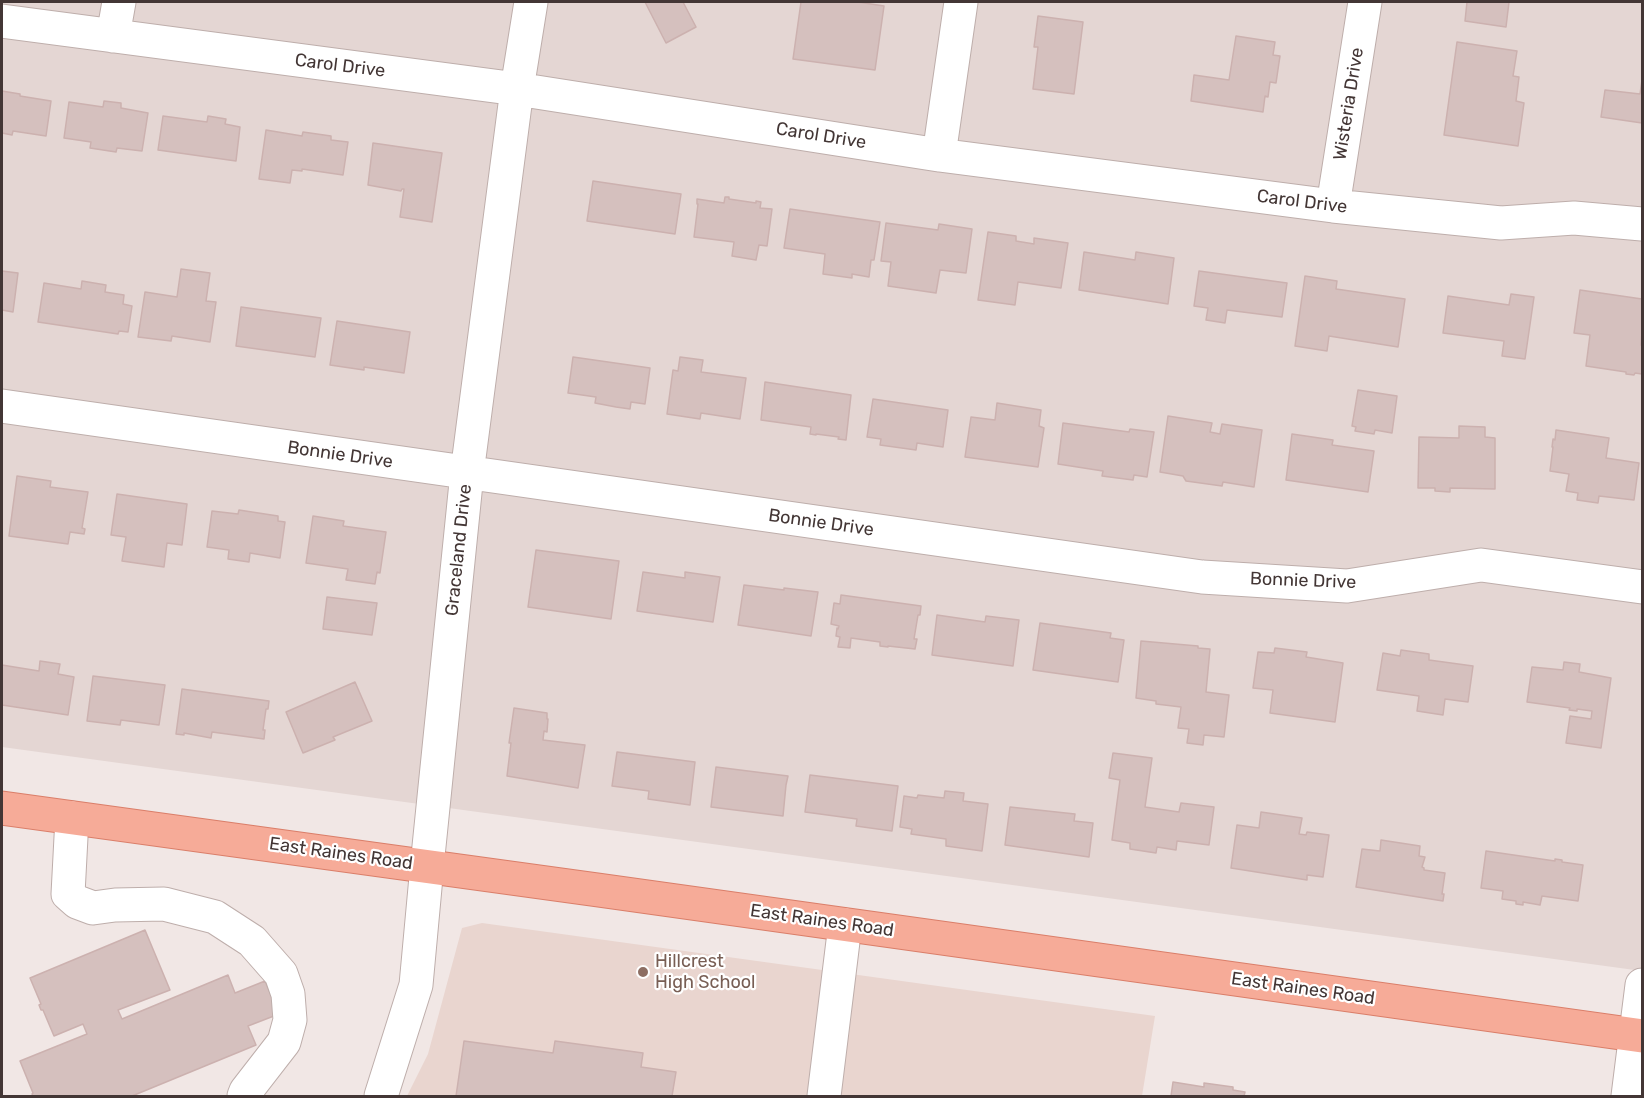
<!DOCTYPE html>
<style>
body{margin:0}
#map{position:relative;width:1644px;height:1098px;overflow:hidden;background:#f1e7e5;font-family:Rubik,sans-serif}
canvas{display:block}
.frame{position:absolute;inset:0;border:3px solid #433635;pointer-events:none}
</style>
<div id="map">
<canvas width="1644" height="1098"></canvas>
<div class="frame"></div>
</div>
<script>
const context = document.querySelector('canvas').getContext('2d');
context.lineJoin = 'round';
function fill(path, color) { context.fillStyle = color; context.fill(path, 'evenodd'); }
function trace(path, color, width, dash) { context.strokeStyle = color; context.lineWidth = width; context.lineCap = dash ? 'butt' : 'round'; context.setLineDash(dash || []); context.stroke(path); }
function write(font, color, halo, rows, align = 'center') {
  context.font = font + ' Rubik,sans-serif'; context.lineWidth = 4.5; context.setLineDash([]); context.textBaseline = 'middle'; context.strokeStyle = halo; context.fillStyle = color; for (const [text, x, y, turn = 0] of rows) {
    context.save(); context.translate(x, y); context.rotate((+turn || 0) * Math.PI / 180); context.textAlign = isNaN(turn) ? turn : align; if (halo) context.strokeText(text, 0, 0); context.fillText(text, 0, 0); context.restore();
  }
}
fill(new Path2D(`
 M2 2H1642V971L2 747Z`), '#e4d6d3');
fill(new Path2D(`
 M482 923 1155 1016 1142 1096H407L428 1054 462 928Z`), '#e9d5cf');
const building = new Path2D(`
 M645 2H683L696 27 666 43Z
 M801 2H858L884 6 875 70 793 59Z
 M1467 2H1509L1506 27 1465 21Z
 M1038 16 1083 22 1074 94 1033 89 1038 47H1034Z
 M1236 36 1275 42 1273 55 1280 56 1276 83 1270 82 1268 97 1265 96 1263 112 1191 101 1194 75 1229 80Z
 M1457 42 1517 51 1513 76 1519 77 1516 101 1524 103 1518 146 1444 135Z
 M1642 80V123L1601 117 1605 90 1640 94Z
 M2 91 20 94V96L51 101 46 136 13 131 12 135 2 133Z
 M104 101 121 103V108L148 113 142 151 117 148 116 152 90 148 91 142 64 138 69 102 103 107Z
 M163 116 207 122 208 116 226 119 225 124 240 127 236 161 158 150Z
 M266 130 302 136 303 132 331 136V140L348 142 343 175 302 169V171L292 170 290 183 259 179Z
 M373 143 442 153 432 222 400 217 404 189H402L401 191 368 185Z
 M593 181 681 194 675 234 587 221Z
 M725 197H729V199L756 203V201L761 202 760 208 772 209 767 246 759 245 756 260 732 256 734 242 694 237 698 204H697V199L724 203Z
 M790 209 880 222 874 260H871L869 277 852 274V278L823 274 825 254 784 248Z
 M886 223 938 230 939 224 972 229 966 273 940 270 936 293 888 286 891 262 881 261Z
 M988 232 1016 236V241L1034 244V238L1068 243 1061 288 1018 282 1015 305 978 300Z
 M1084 252 1135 260 1136 252 1174 258 1168 304 1079 290Z
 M181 269 210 273 206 301 216 302 210 342 172 336 171 341 138 337 145 292 177 297Z
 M2 271 18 273 13 312 2 310Z
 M1199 271 1287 283 1282 317 1227 310 1225 323 1206 320 1208 308 1194 306Z
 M1305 276 1337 281 1336 289 1405 299 1398 347 1329 336 1327 351 1295 346Z
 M82 281 106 285 105 292 124 295 123 304 132 306 128 332 119 331 118 334 38 322 44 283 81 289Z
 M1580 290 1642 299V332L1641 345 1642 346V374L1635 373 1634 375 1626 374V372L1586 366 1590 335 1574 333Z
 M1511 294 1534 297 1525 359 1502 356 1504 341 1443 333 1448 296 1509 305Z
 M241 307 321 318 315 357 236 346Z
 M337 321 410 332 404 373 364 367V370L330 365Z
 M573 357 650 368 645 404 631 402 630 409 616 407 595 403 596 397 568 393Z
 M680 357 703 360 701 372 746 378 740 419 701 413 700 419 667 414 673 370 678 371Z
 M765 382 851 395 846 440 838 439 839 437 816 434V435L810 434 811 427 761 420Z
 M1358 390 1397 396 1392 433 1375 430 1374 434 1355 431 1356 427 1352 426Z
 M873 399 948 410 943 447 917 443 916 450 880 445 881 439 867 437Z
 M997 403 1041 410 1039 426 1044 428 1038 467 965 457 971 417 995 420Z
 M1168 416 1212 423 1210 432 1220 434 1222 424 1262 430 1254 487 1223 482 1222 486 1186 481 1183 476 1160 472Z
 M1063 423 1129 432 1130 429 1154 432 1147 477 1134 475 1133 480 1102 476 1103 471 1058 464Z
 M1459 426 1485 427V437L1495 438V489L1450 488V492L1435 491V488H1418L1419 437 1459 438Z
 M1556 430 1609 438 1606 458 1639 463 1634 500 1599 496 1598 503 1577 500 1578 493 1566 491 1569 474 1550 471 1553 447H1552L1553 439 1555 440Z
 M1292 434 1333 440 1332 445 1374 451 1368 492 1286 480Z
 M17 476 51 481 50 487 88 492 82 528 85 529 84 534 70 532 68 544 9 536Z
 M117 494 187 504 182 545 167 543 164 567 122 561 126 537 111 535Z
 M239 510 278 516V521L285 522 280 558 250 553 249 562 228 559 229 550 207 547 212 511 238 514Z
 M313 516 344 521 343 526 386 532 380 573 377 572 375 584 346 580 348 569 306 563Z
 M536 550 619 561 611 619 528 607Z
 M643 572 685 578V572L720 577 713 622 637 611Z
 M744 585 784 590V588L818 592 811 636 738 625Z
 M841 595 921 606 920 615H918L914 639H917L915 649 888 646V647L880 646V642L851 638 850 648 838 647 840 637 836 636 837 628 838 629 839 626 831 624 834 603 840 604Z
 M327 597 377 603 372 635 323 629Z
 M937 615 985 622 986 616 1019 620 1013 666 932 655Z
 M1040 623 1111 633 1110 638 1124 640 1118 682 1033 670Z
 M1141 641 1198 646V648L1210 649 1206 692 1229 695 1224 737 1204 735 1203 745 1187 743 1189 729 1178 728 1181 707 1156 704V701L1136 698Z
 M1275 648 1307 652 1306 657 1343 663 1335 722 1270 713 1273 690 1253 688 1258 652 1274 653Z
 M1401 650 1429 654V660L1473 666 1468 702 1445 699 1443 715 1417 711 1419 696 1377 690 1383 653 1400 656Z
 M40 661 60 664 58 674 74 677 68 715 2 705V665L39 671Z
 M1564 662 1580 664 1579 672 1611 678 1601 748 1566 743 1570 716 1591 719 1592 711 1577 709V711L1569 710 1570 708 1527 702 1532 667 1563 670Z
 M93 676 165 685 159 725 121 720 120 725 87 721Z
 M355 682 372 721 333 737 335 740 303 753 286 712Z
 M182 689 269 701 268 709H266L263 730H265L264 739 212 732 211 738 184 733V735L176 734Z
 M514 708 547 713V719H548L547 732 544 731 543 740 585 745 578 788 507 776 511 743H509Z
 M617 752 695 762 690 805 648 799 649 791 612 786Z
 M1113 753 1152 758 1145 807 1179 812 1181 803 1214 807 1209 845 1177 841 1176 850 1157 847 1156 853 1130 849V843L1112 840 1120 780 1109 778Z
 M716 767 788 776 786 785 783 816 711 807Z
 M810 775 898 786 892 831 856 826 857 819 805 812Z
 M945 791 964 793 963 801 988 804 982 851 946 846V839L911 834 912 829 900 827 904 796 917 798 918 795 944 798Z
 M1010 807 1075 814 1074 821 1093 823 1089 857 1005 845Z
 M1261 812 1302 818 1299 834 1306 835 1307 832 1329 835 1323 877 1307 875V880L1231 868 1237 825 1259 828Z
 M1381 840 1420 846 1419 856 1425 857 1422 867 1424 868V870L1445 873 1442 894H1444L1443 901 1356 887 1362 849 1380 851Z
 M1486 851 1555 861V859L1562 860V862L1583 865 1578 901 1542 896 1540 905 1523 902V905L1516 904V901L1502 899 1503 891 1481 888Z
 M145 930 170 990 118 1010 122 1019 228 975 235 993 265 981 279 1014 248 1026 256 1045 132 1096H33L32 1094 33 1093 20 1061 87 1034 83 1024 54 1036 43 1010H41L39 1005 41 1004 30 978Z
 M464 1041 553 1053 555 1041 643 1053 641 1067 676 1072 672 1096H456Z
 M1173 1082 1204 1087V1083L1233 1087V1090L1245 1092 1244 1096H1171Z`);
fill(building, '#d5c0be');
trace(building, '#ccb1af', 1.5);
const minor = new Path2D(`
 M2 21 517 89 939 155 1333 206 1501 223 1574 218 1642 224
 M113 36 119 2
 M939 155 961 2
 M1333 206 1365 2
 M2 406 1202 577 1347 586 1481 565 1642 587
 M72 818 68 894 77 902 93 908 115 905 164 904 215 917 252 941 281 974 288 994 290 1020 284 1042 246 1091 244 1096
 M381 1096 416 985 427 866 467 473 517 89 531 2
 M824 1096 845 925
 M1628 1096 1642 985`);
const major = new Path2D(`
 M2 808 598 890 1642 1036`);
trace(minor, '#beaeab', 35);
trace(major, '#da7e69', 35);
trace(minor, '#fff', 33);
trace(major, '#f6ab98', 33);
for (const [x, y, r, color] of [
 [643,972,6,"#8d6e63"]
]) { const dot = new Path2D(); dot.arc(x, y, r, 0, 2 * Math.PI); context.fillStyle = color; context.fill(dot); trace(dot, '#fff', 2); }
write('18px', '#433635', '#fff', [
 ["Carol Drive",340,66,7],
 ["Wisteria Drive",1349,104,-81],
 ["Carol Drive",821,136,9],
 ["Carol Drive",1302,202,7],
 ["Bonnie Drive",340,455,8],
 ["Bonnie Drive",821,523,8],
 ["Graceland Drive",459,550,-84],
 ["Bonnie Drive",1303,581,2],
 ["East Raines Road",341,854,8],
 ["East Raines Road",822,921,8],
 ["East Raines Road",1303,989,8]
]);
write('18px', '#785e54', '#fff', [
 ["Hillcrest",655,962],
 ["High School",655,983]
], 'left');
</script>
